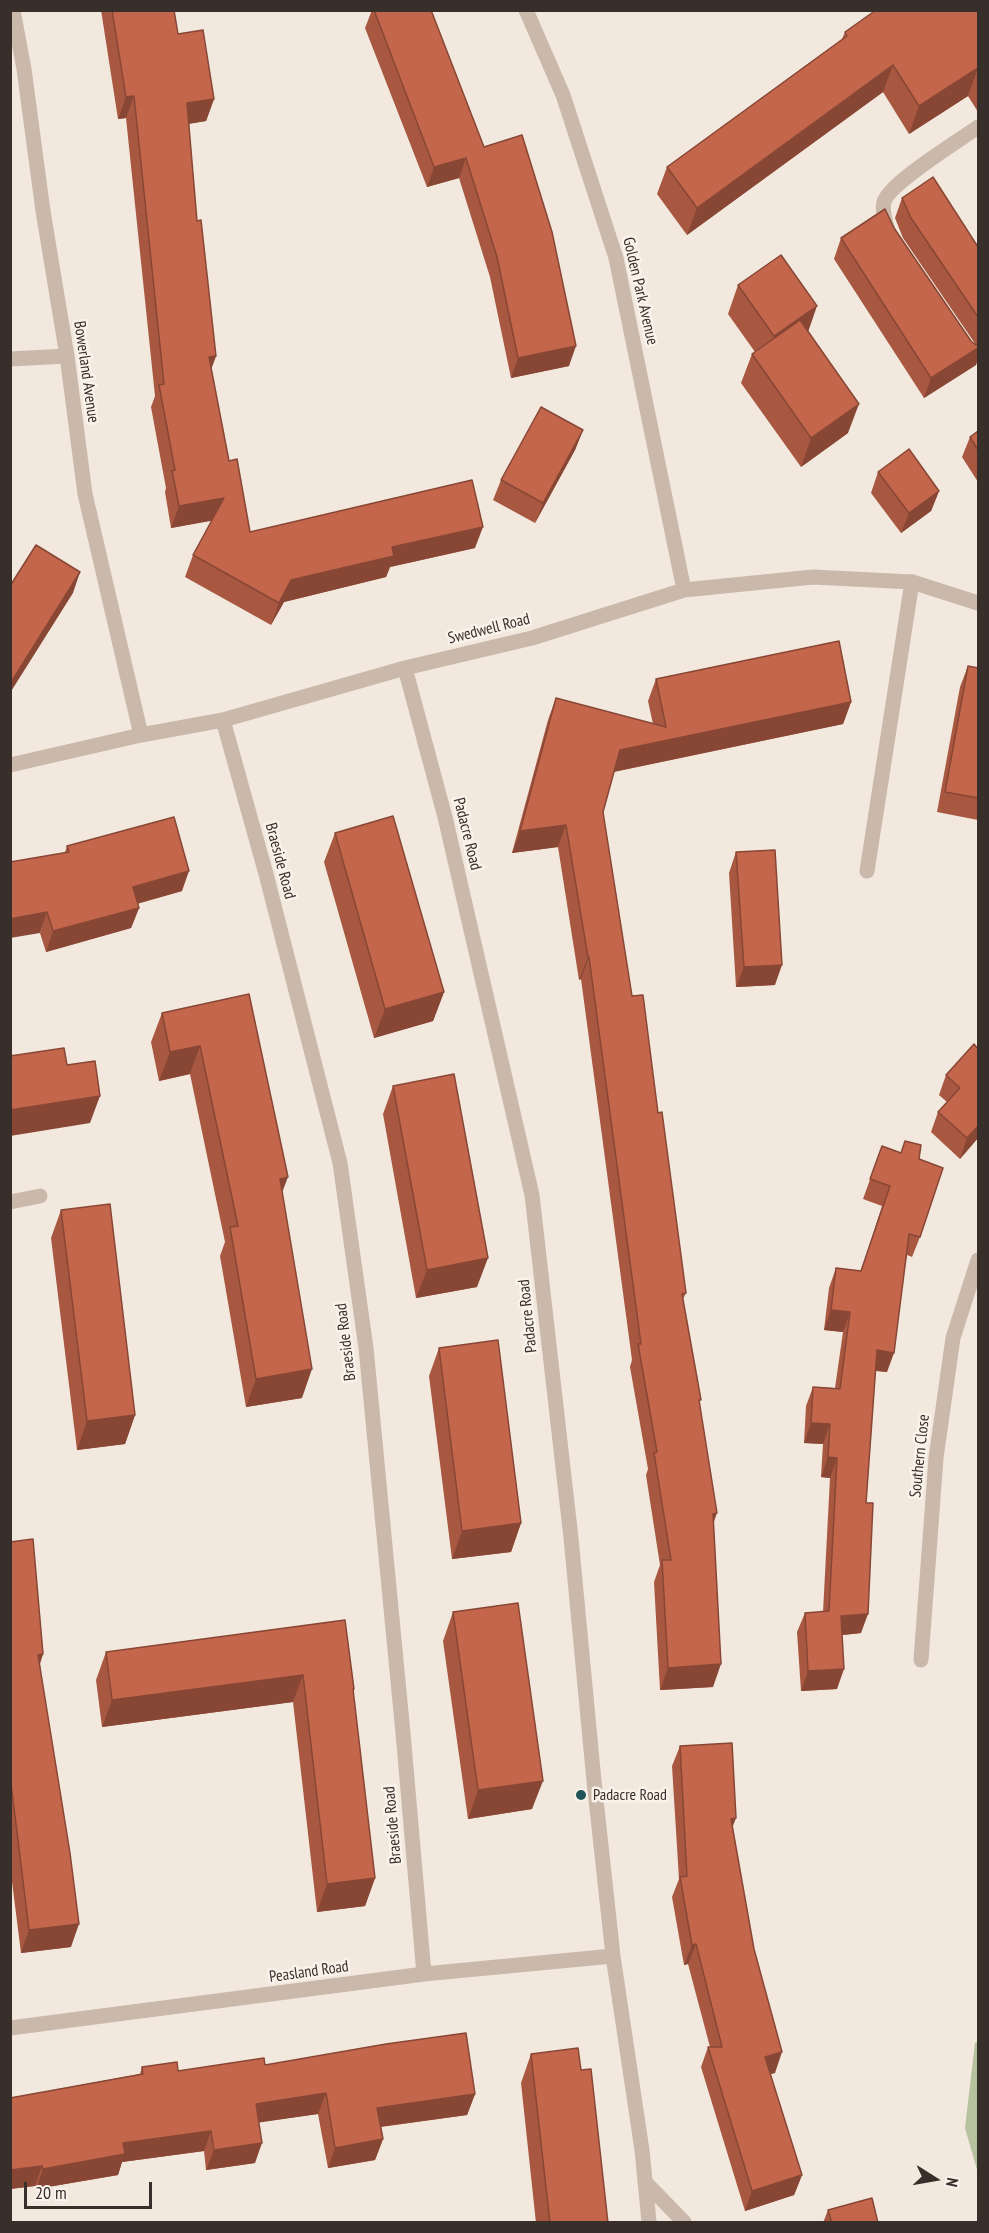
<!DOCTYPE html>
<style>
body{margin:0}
#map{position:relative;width:989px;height:2233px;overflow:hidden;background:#f2e8de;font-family:"PT Sans Narrow",sans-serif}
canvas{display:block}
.frame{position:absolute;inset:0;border:12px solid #382e2a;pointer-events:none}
.north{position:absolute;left:905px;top:2149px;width:60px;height:60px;-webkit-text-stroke:4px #faf3eb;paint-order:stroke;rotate:101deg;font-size:16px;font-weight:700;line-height:24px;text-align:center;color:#382e2a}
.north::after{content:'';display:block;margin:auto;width:21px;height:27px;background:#382e2a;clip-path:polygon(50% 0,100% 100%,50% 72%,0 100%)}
.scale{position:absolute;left:24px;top:2182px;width:128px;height:27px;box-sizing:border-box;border:3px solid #382e2a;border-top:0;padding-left:8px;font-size:18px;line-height:21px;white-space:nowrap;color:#382e2a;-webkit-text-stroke:4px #faf3eb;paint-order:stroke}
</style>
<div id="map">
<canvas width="989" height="2233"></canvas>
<div class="frame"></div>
<div class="north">N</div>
<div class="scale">20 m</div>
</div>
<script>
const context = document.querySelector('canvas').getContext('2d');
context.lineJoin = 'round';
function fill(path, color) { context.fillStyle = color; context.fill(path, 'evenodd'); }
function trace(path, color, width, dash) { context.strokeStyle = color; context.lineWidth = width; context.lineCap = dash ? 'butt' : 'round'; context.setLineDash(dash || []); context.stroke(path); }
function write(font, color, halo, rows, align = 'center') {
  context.font = font + ' "PT Sans Narrow",sans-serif'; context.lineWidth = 5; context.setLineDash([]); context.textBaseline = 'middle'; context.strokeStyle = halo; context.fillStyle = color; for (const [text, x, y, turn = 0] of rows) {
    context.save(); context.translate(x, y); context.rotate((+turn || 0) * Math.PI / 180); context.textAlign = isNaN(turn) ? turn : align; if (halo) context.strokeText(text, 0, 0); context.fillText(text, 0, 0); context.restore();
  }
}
fill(new Path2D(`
 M978 2042V2173L965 2128 975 2043Z`), '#b6c19e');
trace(new Path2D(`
 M888 229C885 223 882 209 884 202 889 183 960 140 978 127
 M867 871 912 582
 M645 2182 684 2222`), '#cab8aa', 15);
trace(new Path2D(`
 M13 10 24 69 43 211 67 356 85 494 141 735
 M526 10 563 95 616 258 684 590
 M10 359 67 356
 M405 668 445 817 532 1195 571 1538 594 1781 613 1956 642 2150 649 2222
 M223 720 266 874 340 1163 366 1348 403 1733 424 1974
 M10 765 141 735 223 720 405 668 532 638 684 590 813 577 912 582 978 603
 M10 1202 40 1196
 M921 1660 936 1458 953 1338 978 1260
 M10 2028 424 1974 613 1956`), '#cab8aa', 15);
fill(new Path2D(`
 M101 10H174L178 34 214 99 206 121 189 124 197 221 216 356 211 369 229 461 250 532 475 548 390 567 386 577 284 602 271 625 185 577 193 555 212 520 171 528 165 492 166 488 151 407 155 396 126 118 118 119Z
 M372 10H431L569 366 511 378 490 277 459 178 427 187 365 28Z
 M978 10V112L968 96 909 134 883 92 687 235 657 194 667 167 842 39 845 32Z
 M902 198 978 247V358L976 365 924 398 834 259 841 238 894 228 971 341 976 345 903 238 895 218Z
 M738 285 808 332 848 433 801 467 741 383 752 354 755 352 728 314Z
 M583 430 575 450 535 523 493 500 501 480Z
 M978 431V482L962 457 970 437Z
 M878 472 939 491 931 511 901 533 871 493Z
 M968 666 978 668V820L937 812 960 687Z
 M656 679 851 702 843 724 614 772 603 812 632 996 658 1113 686 1293 683 1299 700 1404 713 1524V1687L660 1690 654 1582 660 1565 646 1475 648 1469 630 1367 632 1360 581 979 579 980 558 847 512 853 548 720 556 698 653 724 648 701Z
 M335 833 444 992 433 1021 374 1038 324 862Z
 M67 846 182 891 137 904 139 908 131 928 46 952 40 933Z
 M736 852 775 985 736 987 729 873Z
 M249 994 282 1192 302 1398 246 1407 220 1256 225 1242 190 1074 159 1081 151 1042 162 1013Z
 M978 1049V1138L960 1159 931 1132 938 1112 947 1102 939 1095 946 1075Z
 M393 1086 477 1287 416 1298 383 1114Z
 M882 1146 919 1159 920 1237 912 1257 907 1255 887 1372 875 1371 866 1503 861 1633 842 1635 837 1689 801 1691 797 1632 805 1613 823 1612 830 1478 821 1477 823 1444 804 1443 806 1406 813 1387 835 1388 843 1332 824 1330 829 1288 836 1268 861 1271 882 1206 863 1199Z
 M61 1210 135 1415 125 1444 77 1450 51 1238Z
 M439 1348 521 1523 511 1552 452 1559 429 1376Z
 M10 1542 43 1654 40 1664 71 1947 21 1953 10 1866Z
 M453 1612 532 1809 468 1819 443 1641Z
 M345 1620 354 1689 353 1692 375 1878 365 1906 317 1912 293 1702 102 1727 96 1680 106 1652Z
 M680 1746 732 1827 775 2073 770 2074 802 2175 794 2195 745 2211 701 2067 708 2047H710L688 1964 684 1965 672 1897 679 1879 672 1766Z
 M531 2054 581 2070 608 2223H536L521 2083Z
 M265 2065 475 2094 467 2115 381 2127 383 2139 375 2160 328 2168 318 2114 259 2122 255 2163 206 2170 204 2151 122 2162 118 2175 36 2189 35 2186 10 2189V2098L140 2074 142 2067 178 2071Z
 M828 2210 878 2223H823Z`), '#a85841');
fill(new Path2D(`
 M893 65 883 92 687 235 697 208Z
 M978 68 968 96 909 134 919 106Z
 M134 96 126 118 118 119 126 97Z
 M214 99 206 121 179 125 187 103Z
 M466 158 459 178 427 187 434 167Z
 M817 306 807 335 764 365 774 336Z
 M576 346 569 366 511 378 518 358Z
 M978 348V358L976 365 924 398 931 378Z
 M216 356 208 378 209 357Z
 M859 404 848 433 801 467 811 438Z
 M583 430 575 450 535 523 543 503Z
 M939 491 931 511 901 533 909 513Z
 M224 498 216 520 171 528 179 506Z
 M483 527 475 548 390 567 386 577 284 602 271 625 279 603 291 580 392 547Z
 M80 572 73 593 10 693V684Z
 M851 702 843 724 612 772 620 750Z
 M566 825 558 847 512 853 520 831Z
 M189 871 182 891 125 907 133 887Z
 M139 908 131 928 46 952 53 931Z
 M47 912 40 933 10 938V919Z
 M588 957H589L581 979 579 980Z
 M782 965 775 985 736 987 744 967Z
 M444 992 433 1021 374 1038 385 1009Z
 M200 1046 190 1074 159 1081 170 1052Z
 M100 1096 90 1123 10 1136V1110Z
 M978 1126V1138L960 1159 967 1138Z
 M288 1177 277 1206 280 1179Z
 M488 1258 477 1287 416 1298 427 1270Z
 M831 1310 850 1312 843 1332 824 1330Z
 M877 1350 894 1353 887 1372 869 1370Z
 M312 1369 302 1398 246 1407 256 1379Z
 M135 1415 125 1444 77 1450 87 1421Z
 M811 1423 830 1424 823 1444 804 1443Z
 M828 1457 837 1458 830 1478 821 1477Z
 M717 1513 709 1536 713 1514Z
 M521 1523 511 1552 452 1559 462 1531Z
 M868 1614 861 1633 834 1636 841 1616Z
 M43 1654 35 1677 38 1655Z
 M721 1664 713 1687 660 1690 668 1668Z
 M844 1669 837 1689 801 1691 808 1671Z
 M303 1675 293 1702 102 1727 112 1700Z
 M543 1781 532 1809 468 1819 478 1790Z
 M736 1818 728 1839 731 1819Z
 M375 1878 365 1906 317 1912 327 1884Z
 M79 1924 71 1947 21 1953 29 1930Z
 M696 1944 688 1964 684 1965 692 1945Z
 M782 2052 775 2073 758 2077 765 2057Z
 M326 2093 318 2114 249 2124 256 2104Z
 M475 2094 467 2115 370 2128 377 2108Z
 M211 2131 204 2151 122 2162 118 2175 36 2189 43 2169 123 2143Z
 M383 2139 375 2160 328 2168 335 2148Z
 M262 2143 255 2163 206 2170 214 2150Z
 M42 2166 35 2186 10 2189V2170Z
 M802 2175 794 2195 745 2211 752 2191Z`), '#884735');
const building = new Path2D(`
 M112 10H174L178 34 203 30 214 99 187 103 197 221 201 220 216 356 209 357 229 461 237 459 250 532 472 480 483 527 392 547 394 556 291 580 279 603 193 555 224 498 179 506 172 471 175 470 159 385 164 384 134 96 126 97Z
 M374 10H431L484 147 522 135 552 232 576 346 518 358 497 257 466 158 434 167Z
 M876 10H978V69V68L919 106 893 65 697 208 667 167 847 36 845 32Z
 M933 177 978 247V317L911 218 902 198Z
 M885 209 894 228 971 341 976 345H978V348L931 378 841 238Z
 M781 255 817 306 774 336 738 285Z
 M800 320 859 404 811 438 752 354Z
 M541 407 583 430 543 503 501 480Z
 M978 431V450L970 437Z
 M909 449 939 491 909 513 878 472Z
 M36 545 80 572 10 684V586Z
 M839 641 851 702 620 750 603 812 632 996 643 995 658 1113 662 1112 686 1293 682 1294 701 1400H699L717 1513 713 1514 721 1664 668 1668 662 1560H671L654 1453 657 1452 638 1344H641L589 957H588L566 825 520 831 556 698 666 727 656 679Z
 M968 666 978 668V798L945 792Z
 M393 816 444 992 385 1009 335 833Z
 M174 817 189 871 133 887 139 908 53 931 47 912 10 919V862L69 852 67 846Z
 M775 850 782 965 744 967 736 852Z
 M249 994 288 1177 280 1179 312 1369 256 1379 230 1227 238 1226 200 1046 170 1052 162 1013Z
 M974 1044 978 1049V1126L967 1138 938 1112 960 1088 946 1075Z
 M64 1048 67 1065 95 1061 100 1096 10 1110V1056Z
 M454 1074 488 1258 427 1270 393 1086Z
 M905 1141 921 1145 919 1159 943 1168 920 1237 909 1234 894 1353 877 1350 866 1503H873L868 1614 841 1616 844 1669 808 1671 805 1613 829 1611 837 1458 828 1457 830 1424 811 1423 813 1387 840 1389 850 1312 831 1310 836 1268 861 1271 890 1186 870 1179 882 1146 901 1153Z
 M110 1204 135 1415 87 1421 61 1210Z
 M498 1340 521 1523 462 1531 439 1348Z
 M33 1539 43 1654 38 1655 70 1853 79 1924 29 1930 10 1775V1542Z
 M518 1603 543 1781 478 1790 453 1612Z
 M345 1620 354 1689H353L375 1878 327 1884 303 1675 112 1700 106 1652Z
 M732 1743 736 1818 731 1819 754 1949 782 2052 765 2057 802 2175 752 2191 708 2047H722L696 1944 692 1945 680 1877 687 1876 680 1746Z
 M466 2033 475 2094 377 2108 383 2139 335 2148 326 2093 256 2104 262 2143 214 2150 211 2131 123 2143 125 2154 43 2169 42 2166 10 2170V2098L143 2074 142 2067 177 2062 178 2071 264 2058 265 2065 386 2044Z
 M578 2048 581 2070 591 2069 608 2223H550L531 2054Z
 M872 2198 878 2223H832L828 2210Z`);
fill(building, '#c3664c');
trace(building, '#884735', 1.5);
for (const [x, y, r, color] of [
 [581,1795,6,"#205659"]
]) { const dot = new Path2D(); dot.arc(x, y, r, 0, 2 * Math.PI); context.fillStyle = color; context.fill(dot); trace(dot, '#faf3eb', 2); }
write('16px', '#382e2a', '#faf3eb', [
 ["Golden Park Avenue",640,291,77],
 ["Bowerland Avenue",86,372,82],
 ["Swedwell Road",489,629,-14],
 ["Padacre Road",467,834,76],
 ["Braeside Road",280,861,75],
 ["Padacre Road",528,1316,-96],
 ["Braeside Road",346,1342,-97],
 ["Southern Close",920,1456,-84],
 ["Braeside Road",393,1825,-95],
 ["Peasland Road",309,1972,-8]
]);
write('16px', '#382e2a', '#faf3eb', [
 ["Padacre Road",593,1795]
], 'left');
</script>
